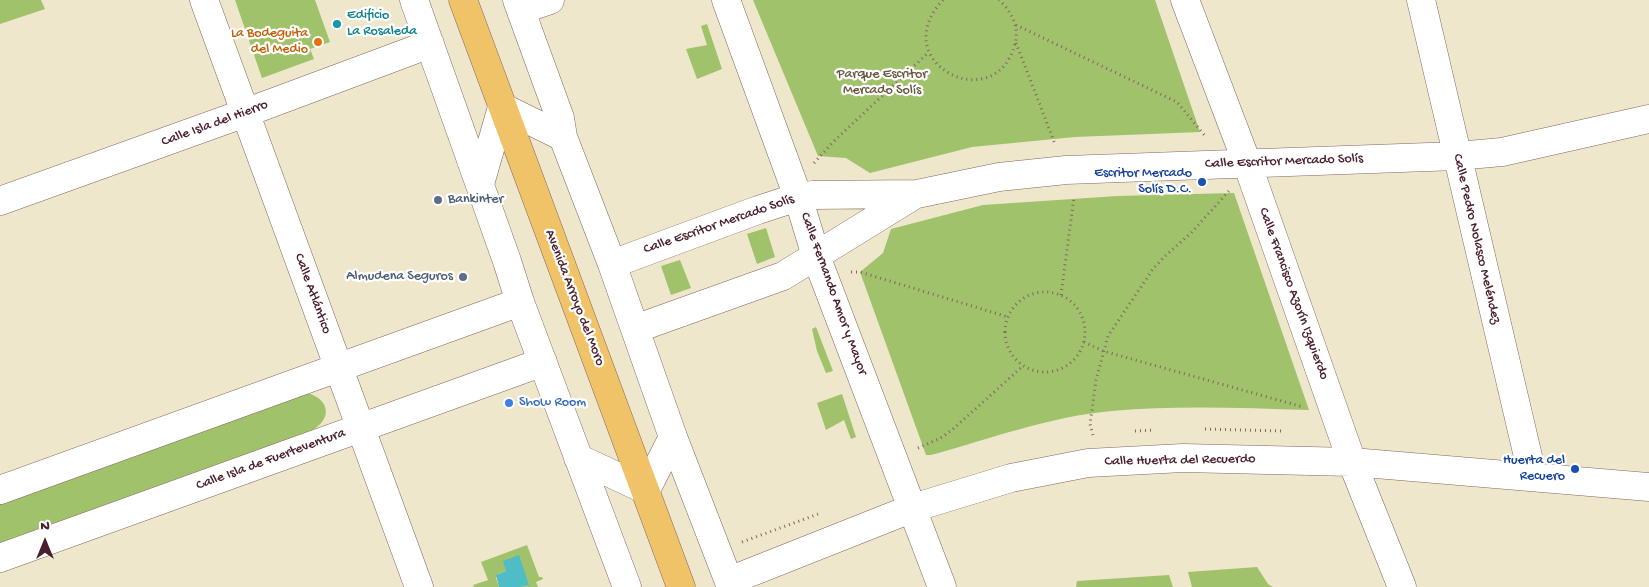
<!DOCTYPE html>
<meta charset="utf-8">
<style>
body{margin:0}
#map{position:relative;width:1649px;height:587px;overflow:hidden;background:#eee7cb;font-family:"Gochi Hand",sans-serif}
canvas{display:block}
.north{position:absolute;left:20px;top:517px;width:50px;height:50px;-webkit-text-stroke:4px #fff;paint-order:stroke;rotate:0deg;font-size:14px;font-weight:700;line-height:20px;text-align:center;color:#4a1f2b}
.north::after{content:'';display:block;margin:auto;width:18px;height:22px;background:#4a1f2b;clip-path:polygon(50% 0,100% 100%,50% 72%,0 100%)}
</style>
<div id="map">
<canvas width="1649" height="587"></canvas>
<div class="north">N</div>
</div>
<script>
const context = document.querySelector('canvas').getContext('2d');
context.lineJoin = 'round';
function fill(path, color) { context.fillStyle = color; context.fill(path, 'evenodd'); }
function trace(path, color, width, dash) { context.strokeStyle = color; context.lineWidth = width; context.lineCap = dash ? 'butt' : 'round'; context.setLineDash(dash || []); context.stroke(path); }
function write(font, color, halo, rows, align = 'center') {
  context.font = font + ' "Gochi Hand",sans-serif'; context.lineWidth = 4.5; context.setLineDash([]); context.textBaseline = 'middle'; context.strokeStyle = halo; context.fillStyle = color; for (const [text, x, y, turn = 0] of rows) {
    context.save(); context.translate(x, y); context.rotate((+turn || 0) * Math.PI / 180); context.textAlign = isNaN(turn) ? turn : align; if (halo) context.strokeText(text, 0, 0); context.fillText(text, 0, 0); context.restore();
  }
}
fill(new Path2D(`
 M0 0H41L45 9 0 24Z
 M235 0H315L330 42 310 49 314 59 262 78Z
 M753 0H1155L1200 132 1075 137 972 147 870 173 846 158 818 156Z
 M707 24 722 69 697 79 686 49 707 45 701 26Z
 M1234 193 1309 410C1243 408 1178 405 1112 411 1051 416 990 439 931 455H926L860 272 883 253 891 229 983 205 1117 196Z
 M766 228 775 257 757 264 747 234Z
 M680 260 691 288 671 295 661 266Z
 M816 327 833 371 826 373 817 351 812 329Z
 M304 392C327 397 335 416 313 430L0 546V502Z
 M842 394 856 437 851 439 844 420 826 430 817 403Z
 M527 545 539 577H542L543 579 536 582 538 587H521L528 585 506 571 498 574 496 578 499 587H474L473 585 488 580 481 562Z
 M1257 567 1268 584 1273 587H1192L1188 572Z
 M1169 575 1173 587H1076L1077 581Z`), '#a0c26b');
fill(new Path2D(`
 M519 555 529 585 521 587H499L496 575 506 571 503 561Z`), '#4fbdc6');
const minor = new Path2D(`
 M204 0 419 587
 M414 0 507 261 520 302 627 587
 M517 0 560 118 563 137 612 264 673 437 731 587
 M726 0 798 197 816 256 942 587
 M1185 0 1247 163 1352 462 1402 587
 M1421 0 1530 465 1529 477
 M521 10 550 0
 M480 184 502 107 563 137
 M0 201 245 113 430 44
 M612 264 758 210 798 197 813 195 917 194 999 177 1066 170 1457 156 1502 152 1649 119
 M635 329 783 276 916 194
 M578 458 646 490 673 437
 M0 490 520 302
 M0 558 543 362
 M729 581 913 508 1011 478 1088 463 1183 458 1352 462 1649 487`);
const major = new Path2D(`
 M463 0 681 587`);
trace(minor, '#836563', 29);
trace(major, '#836563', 29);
trace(new Path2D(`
 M943 0C884 62 995 119 1015 44 1020 27 1011 11 999 0
 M1016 25 1177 102 1206 137
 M1016 43 1055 144
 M814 163 833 142 929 52
 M851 272H860L1008 317
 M1005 332a40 40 0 1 1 80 0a40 40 0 1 1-80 0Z
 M1061 295 1074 197
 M1084 342 1103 351 1303 407
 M1205 429 1281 431
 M1135 431 1154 430
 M1093 435 1090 424 1096 380 1108 336 1153 269 1164 257 1191 233 1229 191
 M918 448 939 439 952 430 1023 366
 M742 542 821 513`), '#836563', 3, [1, 4]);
trace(minor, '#fff', 28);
trace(major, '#f1c369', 28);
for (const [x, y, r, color] of [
 [337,24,5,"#0f9aa8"],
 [318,42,5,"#e8710a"],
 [1202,182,5,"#1a4fb4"],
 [438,200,5,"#5c6f8a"],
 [463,277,5,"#5c6f8a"],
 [509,403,5,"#3f7fe0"],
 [1575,469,5,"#1a4fb4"]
]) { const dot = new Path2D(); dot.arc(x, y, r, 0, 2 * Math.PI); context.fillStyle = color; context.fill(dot); trace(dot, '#fff', 2); }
write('14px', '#0d838f', '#fff', [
 ["Edificio",347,16],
 ["La Rosaleda",347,32]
], 'left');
write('14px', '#c56008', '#fff', [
 ["La Bodeguita",308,34],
 ["del Medio",308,50]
], 'right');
write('14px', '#685841', '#fff', [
 ["Parque Escritor",882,75],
 ["Mercado Solís",882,91]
]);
write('14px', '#4a1f2b', '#fff', [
 ["Calle Isla del Hierro",215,124,-20],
 ["Calle Escritor Mercado Solís",1284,162,-2],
 ["Calle Escritor Mercado Solís",719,225,-19],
 ["Calle Pedro Nolasco Meléndez",1476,239,77],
 ["Calle Atlántico",312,294,70],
 ["Calle Fernando Amor y Mayor",833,294,70],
 ["Calle Francisco Azorín Izquierdo",1293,294,70],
 ["Avenida Arroyo del Moro",574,298,69],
 ["Calle Isla de Fuerteventura",271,460,-20],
 ["Calle Huerta del Recuerdo",1180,461,-1]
]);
write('14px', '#164399', '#fff', [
 ["Escritor Mercado",1192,174],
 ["Solís D.C.",1192,190],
 ["Huerta del",1565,461],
 ["Recuero",1565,477]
], 'right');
write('14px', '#4e5e75', '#fff', [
 ["Bankinter",448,200],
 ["Almudena Seguros",453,277,"right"]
], 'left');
write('14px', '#366cbe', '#fff', [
 ["Show Room",519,403]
], 'left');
</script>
